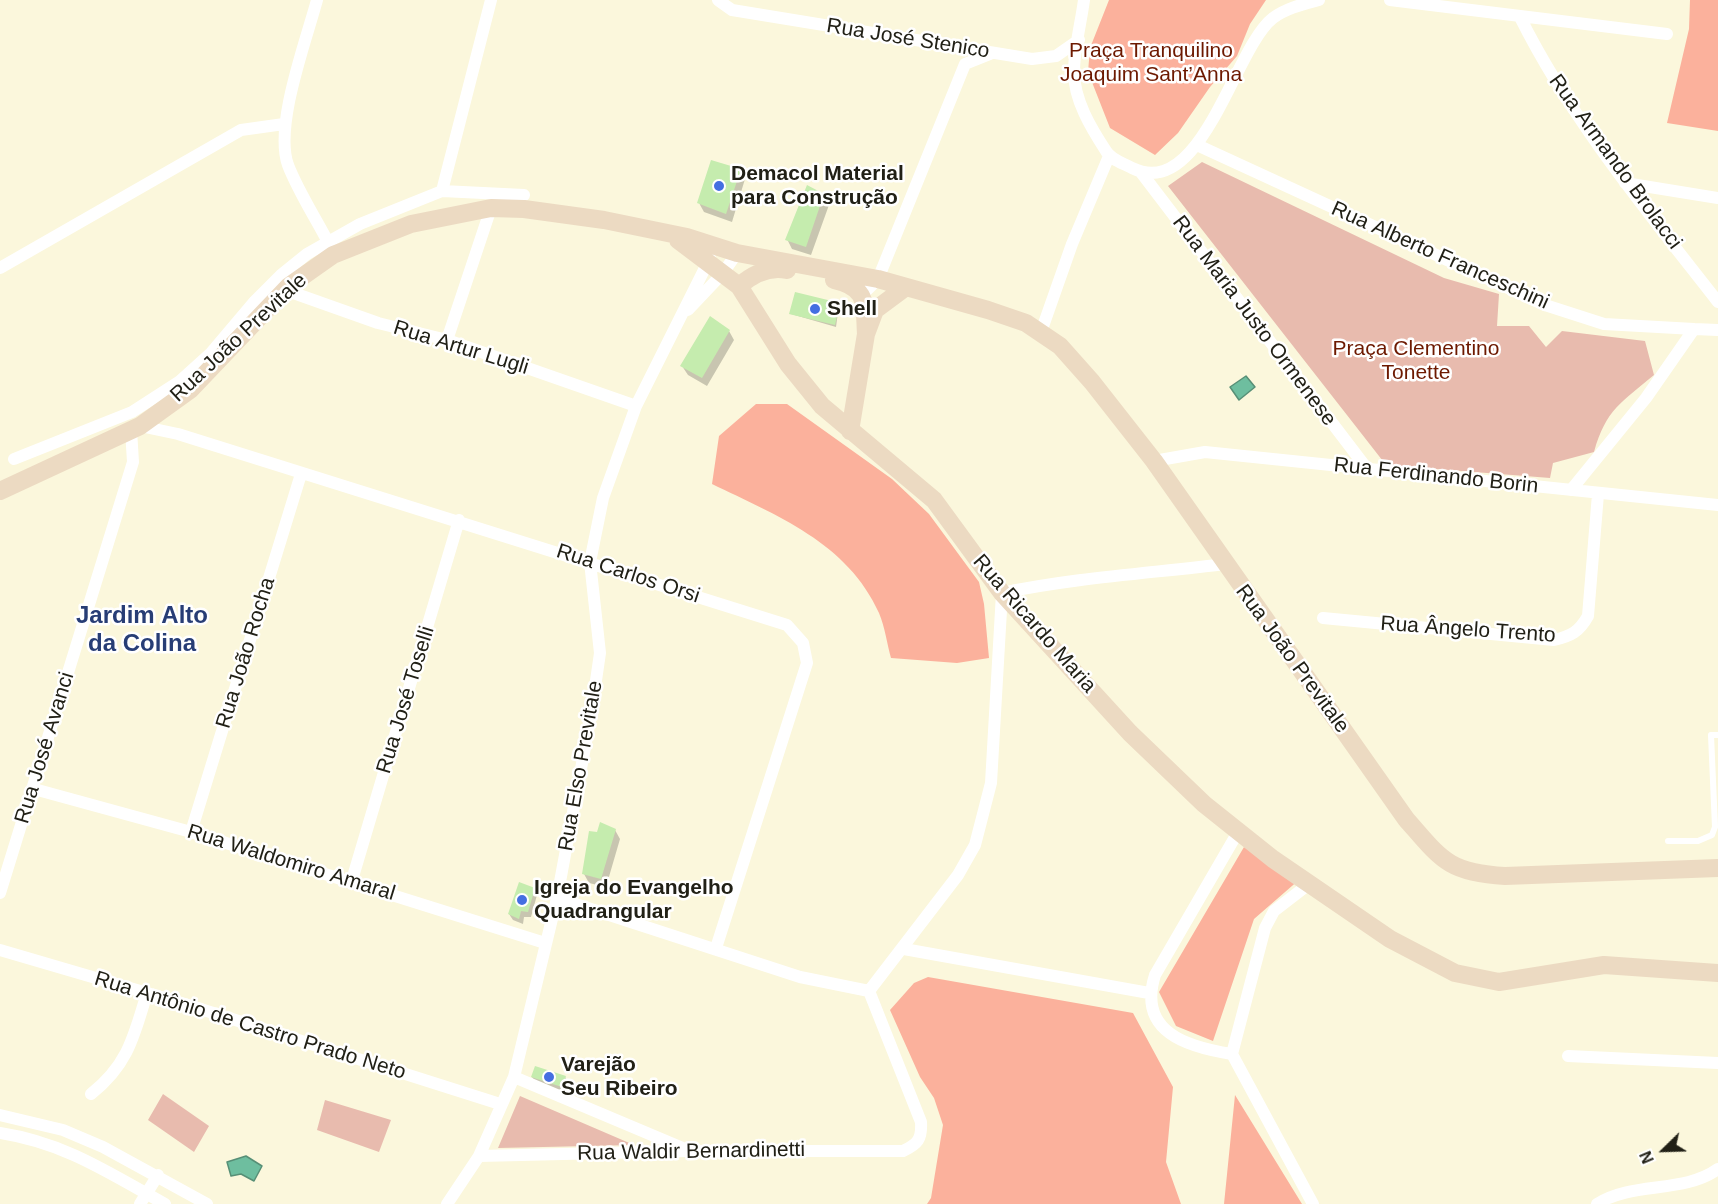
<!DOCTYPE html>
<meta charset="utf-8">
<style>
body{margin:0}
#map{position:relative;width:1718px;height:1204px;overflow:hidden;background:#fbf7dc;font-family:Helvetica,sans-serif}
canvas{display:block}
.north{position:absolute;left:1634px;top:1120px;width:60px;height:60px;-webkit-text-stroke:4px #fff;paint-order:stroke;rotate:247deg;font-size:16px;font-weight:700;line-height:24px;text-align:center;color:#212016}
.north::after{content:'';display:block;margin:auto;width:21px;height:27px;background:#212016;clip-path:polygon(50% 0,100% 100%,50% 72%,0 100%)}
</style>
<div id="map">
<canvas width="1718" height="1204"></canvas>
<div class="north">N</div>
</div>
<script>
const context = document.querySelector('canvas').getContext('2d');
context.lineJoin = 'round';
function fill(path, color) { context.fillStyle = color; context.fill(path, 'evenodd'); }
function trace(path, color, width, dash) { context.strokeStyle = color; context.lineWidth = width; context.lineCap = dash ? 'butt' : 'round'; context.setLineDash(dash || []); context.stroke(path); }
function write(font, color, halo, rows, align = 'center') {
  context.font = font + ' Helvetica,sans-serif'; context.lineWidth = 5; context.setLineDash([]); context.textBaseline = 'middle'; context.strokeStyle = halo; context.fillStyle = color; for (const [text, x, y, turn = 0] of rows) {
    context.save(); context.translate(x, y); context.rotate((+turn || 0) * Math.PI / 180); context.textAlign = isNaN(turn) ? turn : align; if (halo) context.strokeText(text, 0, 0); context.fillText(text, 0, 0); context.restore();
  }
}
fill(new Path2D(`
 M1202 162 1444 278 1499 294 1497 326H1529L1546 347 1562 331 1645 341 1654 375C1622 402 1606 409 1594 452L1553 463 1550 478 1386 465 1168 186Z
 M163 1094 209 1126 194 1152 148 1120Z
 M520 1096 634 1145 498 1148Z
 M325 1100 391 1120 379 1152 317 1130Z`), '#e8bbae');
fill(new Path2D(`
 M1109 0H1266L1250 24 1237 56 1210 87 1178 133 1155 155 1110 128 1088 72 1090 48Z
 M1690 0H1718V131L1667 123 1689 29Z
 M756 404H787L892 479 929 514 979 582 984 604 989 658 957 663 891 658C887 644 885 627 879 613 848 543 776 515 712 484L719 436Z
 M1244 847 1300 879 1254 919 1213 1041 1176 1026 1159 992Z
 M928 977 1133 1013 1173 1087 1166 1162 1181 1204H927L931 1198 943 1125 934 1098 920 1077 890 1010 914 983Z
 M1235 1095 1302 1204H1224Z`), '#fbb19c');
const water = new Path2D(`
 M1246 376 1255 387 1239 400 1230 387Z
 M246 1156 262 1166 254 1181 241 1174 231 1176 227 1162Z`);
fill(water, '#6ebe9f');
trace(water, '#578f76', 1.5);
fill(new Path2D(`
 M740 170 745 179 732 222 704 212 699 203Z
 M823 196 829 205 811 255 792 249 787 239Z
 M839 305 836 327 791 314Z
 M729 331 734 340 707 386 688 375 682 366Z
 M615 830 620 839 606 887 589 883 584 874 598 833Z
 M534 889 537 895 531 917H524L523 924 513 920 509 914Z
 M532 1077H565L569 1083 565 1092 536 1083Z`), '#0003');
fill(new Path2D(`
 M711 160 741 169 726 214 697 203Z
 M807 185 824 194 806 247 785 240Z
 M795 292 840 303 835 325 789 314Z
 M710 316 730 330 702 378 680 366Z
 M600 822 616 829 601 879 582 874 589 831 597 832Z
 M519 882 535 888 528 912 521 911 519 919 508 914Z
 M535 1066 566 1076 562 1087 531 1077Z`), '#c5ecae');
trace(new Path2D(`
 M1668 841H1698L1712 835 1715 827 1711 735H1718`), '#fff', 6);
trace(new Path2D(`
 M317 0C306 41 274 126 288 165 298 191 315 217 328 242
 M718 0 732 10 1032 59 1056 56 1079 40
 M1084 0C1081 23 1074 49 1074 72 1074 100 1091 128 1106 151 1111 160 1123 163 1132 168 1202 202 1234 48 1273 18 1286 8 1304 4 1319 0
 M1390 0 1667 34
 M1520 17C1572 121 1647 211 1718 302
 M1197 145 1545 305 1604 324 1694 329
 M1140 171 1368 470
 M1625 183 1718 198
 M442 191 491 0
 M0 268 241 130 284 124
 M285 290 378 323 447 340 636 406
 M862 295 878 279 965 64 990 54
 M688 310 723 273 737 253
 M1041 332 1072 244 1109 156
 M447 340 491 208
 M140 426 178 434 787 625 803 643 807 663 716 948
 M14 459 132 412 180 381 211 353 255 301 281 275 307 254 360 224 442 191 524 195
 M1154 461 1205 452 1718 505
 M1571 490 1646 398 1694 329 1718 330
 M1323 618 1554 640C1571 636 1579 632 1588 616L1598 494
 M34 789 191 832 545 943
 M191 832 301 474
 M352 880 459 520
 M1309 884 1274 911 1265 928 1232 1054 1313 1204
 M0 893 133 462 131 430
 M557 898 800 977 869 991
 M904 949 1149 993
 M0 950 188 1005 500 1104
 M1232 1054C1187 1047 1137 1032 1155 975L1238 832
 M1568 1056 1718 1063
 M514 1077 685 1149
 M91 1094C128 1065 134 1036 147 993
 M0 1115 63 1130 103 1147 207 1204
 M0 1133C65 1143 109 1173 165 1204
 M479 1156 689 1151H903C918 1144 922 1139 921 1122L869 991 958 875 975 845 991 783 1002 593C1073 578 1152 573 1225 564
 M140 1204 158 1175
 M447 1204 479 1156 514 1077 557 898 591 715 600 653 590 562 603 498 636 406 710 258
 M1597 1204C1633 1181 1683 1194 1718 1169`), '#fff', 12);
trace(new Path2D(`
 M678 240 739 286 788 364 822 406 934 500 1002 593 1130 733 1204 804 1273 859 1390 939 1455 973 1499 982 1604 965 1718 973
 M834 280C869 288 864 304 866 334
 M739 286C753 274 769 266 787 270
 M850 431 866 334 875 310 906 287
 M0 491 140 426 190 390 289 286 333 255 411 224 491 208 524 209 604 220 687 237 737 253 878 279 988 310 1026 323 1060 346 1092 382 1154 461 1406 819C1441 859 1448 873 1505 876L1718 868`), '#ecdac2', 18);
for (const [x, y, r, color] of [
 [719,186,6,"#446fe1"],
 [815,309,6,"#446fe1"],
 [522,900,6,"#446fe1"],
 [549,1077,6,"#446fe1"]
]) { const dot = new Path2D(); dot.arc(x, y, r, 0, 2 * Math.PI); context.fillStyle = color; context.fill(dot); trace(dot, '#fff', 2); }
write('21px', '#212016', '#fff', [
 ["Rua José Stenico",908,39,9],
 ["Rua Armando Brolacci",1615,162,54],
 ["Rua Alberto Franceschini",1440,256,24],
 ["Rua Maria Justo Ormenese",1254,321,53],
 ["Rua João Previtale",239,338,-43],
 ["Rua Artur Lugli",461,348,17],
 ["Rua Ferdinando Borin",1436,476,6],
 ["Rua Carlos Orsi",628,574,18],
 ["Rua Ricardo Maria",1034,624,49],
 ["Rua Ângelo Trento",1468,630,4],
 ["Rua João Rocha",246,653,-73],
 ["Rua João Previtale",1292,659,54],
 ["Rua José Toselli",406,700,-73],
 ["Rua José Avanci",45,748,-73],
 ["Rua Elso Previtale",581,766,-80],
 ["Rua Waldomiro Amaral",291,863,17],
 ["Rua Antônio de Castro Prado Neto",250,1026,17],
 ["Rua Waldir Bernardinetti",691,1152,-1]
]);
write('21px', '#6d1900', '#fff', [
 ["Praça Tranquilino",1151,51],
 ["Joaquim Sant’Anna",1151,75],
 ["Praça Clementino",1416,349],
 ["Tonette",1416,373]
]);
write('bold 21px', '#212016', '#fff', [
 ["Demacol Material",731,174],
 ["para Construção",731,198],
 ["Shell",827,309],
 ["Igreja do Evangelho",534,888],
 ["Quadrangular",534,912],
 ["Varejão",561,1065],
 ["Seu Ribeiro",561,1089]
], 'left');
write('bold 24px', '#273d75', '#fff', [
 ["Jardim Alto",142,616],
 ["da Colina",142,644]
]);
</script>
